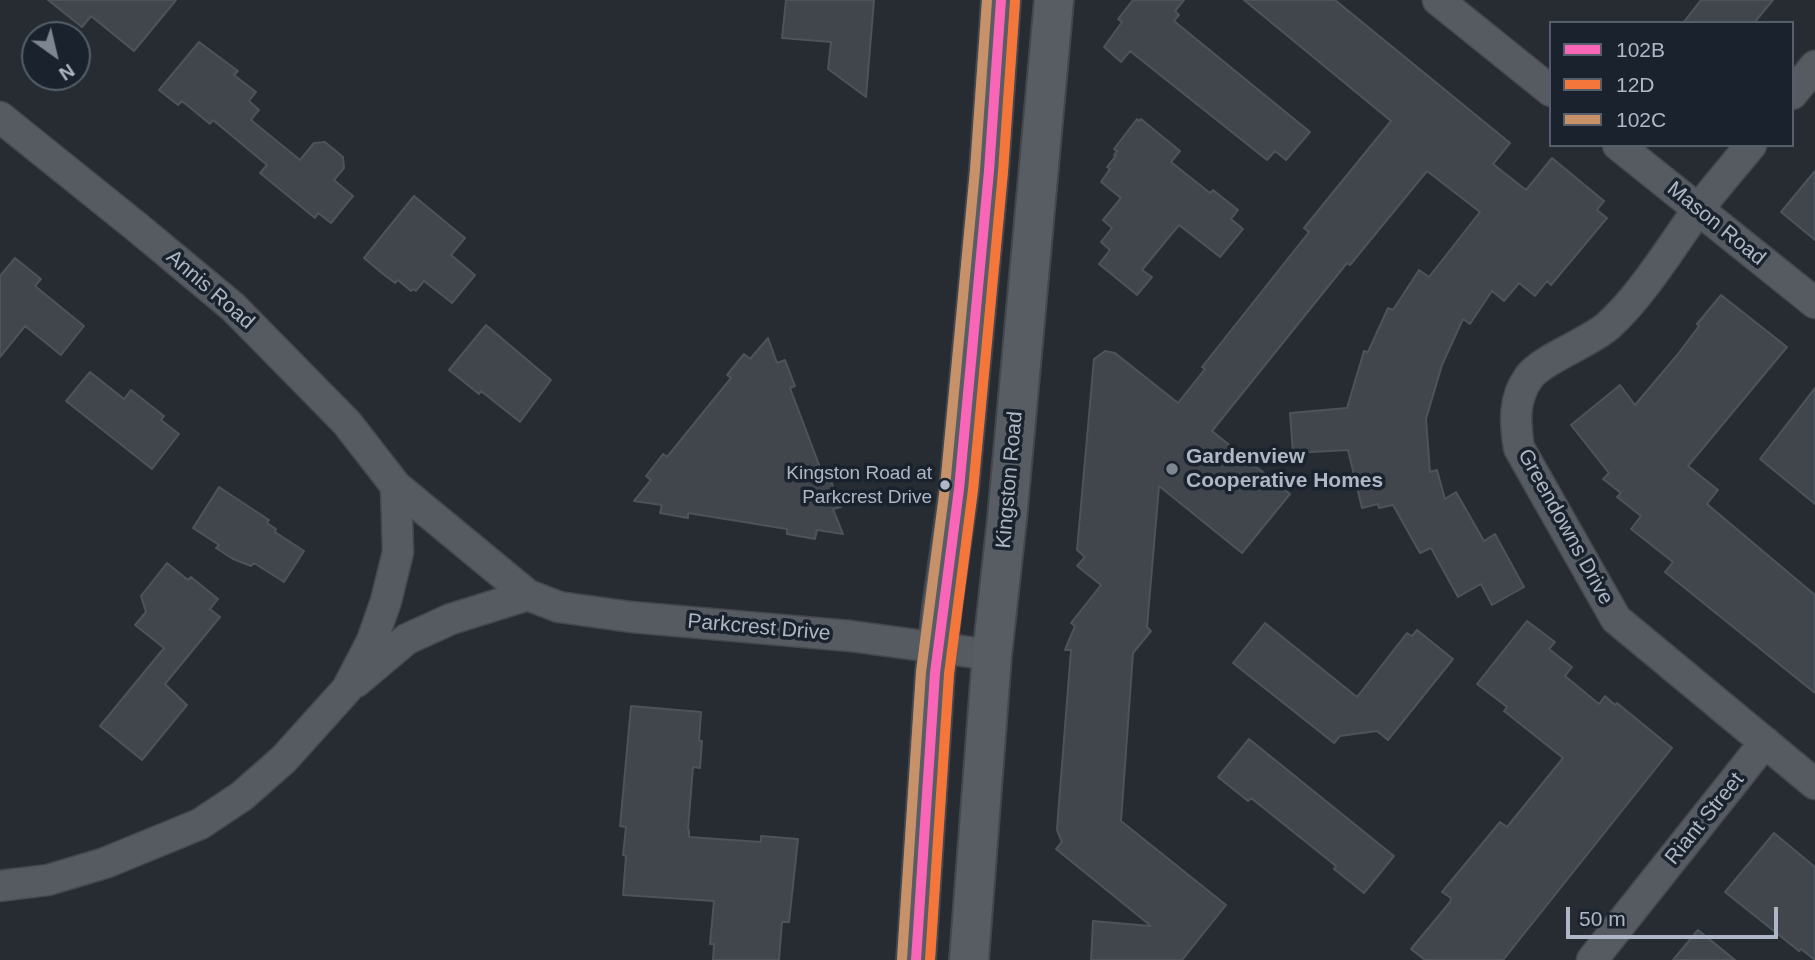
<!DOCTYPE html>
<style>
body{margin:0}
#map{position:relative;width:1815px;height:960px;overflow:hidden;background:#262c32;font-family:Arial,sans-serif}
canvas{display:block}
.legend{position:absolute;left:1549px;top:21px;width:245px;height:126px;box-sizing:border-box;background:#1a222d;border:2px solid #555e6a;margin:0;padding:9px 12px;list-style:none;font-size:21px;color:#aeb7c5}
.legend li{display:flex;align-items:center;gap:14px;height:35px}
.legend b{width:35px;border:2px solid #555e6a}
.north{position:absolute;left:21px;top:21px;width:70px;height:70px;box-sizing:border-box;background:#1a222d;border:2px solid #555e6a;border-radius:50%;rotate:146deg;font-size:19px;font-weight:700;line-height:28px;text-align:center;color:#aeb7c5}
.north::after{content:'';display:block;margin:auto;width:24px;height:32px;background:#7e8692;clip-path:polygon(50% 0,100% 100%,50% 72%,0 100%)}
.scale{position:absolute;left:1566px;top:907px;width:212px;height:32px;box-sizing:border-box;border:4px solid #aeb7c5;border-top:0;padding-left:9px;font-size:21px;line-height:24px;white-space:nowrap;color:#aeb7c5;-webkit-text-stroke:5px #1a222d;paint-order:stroke}
</style>
<div id="map">
<canvas width="1815" height="960"></canvas>
<ul class="legend">
<li><b style="height:9px;background:#fa66b7"></b>102B</li>
<li><b style="height:9px;background:#f5763a"></b>12D</li>
<li><b style="height:9px;background:#c7916a"></b>102C</li>
</ul>
<div class="north">N</div>
<div class="scale">50 m</div>
</div>
<script>
const context = document.querySelector('canvas').getContext('2d');
context.lineJoin = 'round';
function fill(path, color) { context.fillStyle = color; context.fill(path, 'evenodd'); }
function trace(path, color, width, dash) { context.strokeStyle = color; context.lineWidth = width; context.lineCap = dash ? 'butt' : 'round'; context.setLineDash(dash || []); context.stroke(path); }
function write(font, color, halo, rows, align = 'center') {
  context.font = font + ' Arial,sans-serif'; context.lineWidth = 7; context.setLineDash([]); context.textBaseline = 'middle'; context.strokeStyle = halo; context.fillStyle = color; for (const [text, x, y, turn = 0] of rows) {
    context.save(); context.translate(x, y); context.rotate((+turn || 0) * Math.PI / 180); context.textAlign = isNaN(turn) ? turn : align; if (halo) context.strokeText(text, 0, 0); context.fillText(text, 0, 0); context.restore();
  }
}
const building = new Path2D(`
 M48 0H176L134 51 91 16 82 27Z
 M786 0H874L866 97 828 69 831 42 782 38Z
 M1133 0H1184L1175 11 1179 15 1174 21 1310 132 1286 160 1275 151 1267 160 1130 51 1121 62 1104 47 1122 22 1118 19Z
 M1244 0H1335L1510 143 1493 164 1526 190 1552 158 1604 201 1597 210 1607 218 1551 285 1547 281 1535 296 1519 283 1504 301 1492 291 1470 324 1463 319 1442 365 1426 419 1430 472 1437 470 1445 499 1456 492 1484 541 1495 534 1524 587 1492 605 1481 584 1458 597 1431 548 1420 553 1393 505 1379 508 1378 504 1362 508 1348 450 1293 453 1290 413 1347 408 1364 351 1368 352 1388 308 1393 310 1419 270 1429 277 1480 212 1427 171 1350 265 1347 263 1212 431 1290 494 1242 553 1159 486 1147 627 1151 631 1133 653 1121 821 1226 905 1182 960H1091L1093 921 1151 926 1056 849 1062 842 1057 830 1058 816 1071 650H1065L1075 626 1071 623 1101 585 1077 566 1085 557 1077 550 1094 359 1105 351 1115 353 1178 403 1205 369 1202 367 1309 232 1304 228 1391 121Z
 M1701 0H1773L1754 23H1683Z
 M199 42 238 71 234 75 256 92 249 101 259 110 251 120 300 160 314 143 325 142 343 157 344 168 334 180 353 196 331 223 318 213 315 218 260 173 267 165 213 120 210 124 182 101 178 105 159 90Z
 M1137 119 1139 121 1141 119 1180 151 1171 162 1210 193 1213 190 1238 210 1231 219 1243 229 1220 257 1179 225 1142 270 1152 277 1137 295 1099 264 1110 250 1101 242 1112 228 1103 220 1121 198 1101 182 1110 169 1107 167 1116 156 1114 155 1117 151 1114 149Z
 M1815 171V240L1781 212Z
 M414 196 465 238 451 255 475 275 452 303 424 281 416 291 413 289 411 291 398 280 395 283 383 274 364 258Z
 M15 258 41 279 35 286 84 326 61 355 25 326 0 357V276Z
 M1721 295 1787 347 1688 466 1718 490 1707 504 1815 595V693L1665 572 1673 562 1631 529 1641 516 1617 497 1621 493 1603 479 1609 473 1571 425 1620 385 1635 405 1678 354 1699 326 1697 324Z
 M486 325 551 380 520 422 481 391 479 394 449 370Z
 M768 338 777 363 785 360 795 386 790 388 826 483 831 481 841 507 833 509 843 534 817 530 815 539 787 534V529L688 513V518L660 513 662 505 634 501 651 480 646 476 663 454 667 457 731 378 727 375 744 354 750 359Z
 M90 372 124 399 131 390 164 416 161 420 179 434 152 469 66 401Z
 M1815 388V504L1760 459Z
 M219 487 269 520 267 523 276 529 275 532 304 551 284 582 254 563 251 566 233 559 216 548 219 545 193 528Z
 M167 563 188 580 191 577 218 599 210 609 220 617 165 684 187 705 142 760 100 726 164 648 135 625 146 612 141 596Z
 M1527 621 1555 642 1549 649 1572 667 1565 676 1599 704 1605 696 1615 705 1617 703 1672 748 1503 960H1425L1411 949 1450 902 1451 898 1442 892 1500 822 1507 827 1563 758 1504 711 1507 707 1477 684Z
 M1265 623 1357 697 1407 633 1412 636 1417 630 1453 659 1388 740 1377 731 1340 736 1334 743 1233 663Z
 M631 706 701 712 699 741H702L700 768 693 767 688 829 689 830V837L761 842V836L798 839 789 922H782L779 960H713L714 944H710L714 901 623 895 626 856 623 855 626 827 620 826Z
 M1249 739 1394 856 1364 893 1334 869 1336 866 1251 798 1248 801 1218 777Z
 M1774 833 1815 867V960L1801 949 1799 951 1725 892Z
 M1698 930 1735 960H1673Z`);
fill(building, '#41464c');
trace(building, '#4d535a', 2);
const street = new Path2D(`
 M1438 0 1551 91
 M1792 94 1815 66
 M0 117 138 228 233 307 347 423 396 486 528 595 559 607 631 617 850 636 992 655
 M1618 145 1815 303
 M1751 145C1733 167 1714 189 1697 211 1671 247 1642 295 1609 325 1588 344 1543 358 1529 377 1513 399 1515 423 1519 448L1616 619 1815 784
 M356 682 407 639 451 619 528 595
 M0 886 48 880 105 863 200 824 242 796 284 759 347 689 372 641 386 601 398 552 396 486
 M1592 960 1765 742`);
const primary = new Path2D(`
 M916 960 935 673 942 607 959 489 989 171 1001 0
 M969 960 992 655 1007 519 1054 0`);
trace(street, '#44484d', 33);
trace(primary, '#43484f', 42);
trace(street, '#565a61', 30);
trace(primary, '#585d63', 38);
trace(new Path2D(`
 M916 960 935 673 959 489 989 171 1001 0`), '#fa66b7', 10);
trace(new Path2D(`
 M930 960 949 674 973 490 1003 172 1015 1`), '#f5763a', 10);
trace(new Path2D(`
 M902 959 921 672 945 487 975 170 987 0`), '#c7916a', 10);
for (const [x, y, r, color] of [
 [1172,469,7,"#7e8692"],
 [945,485,6,"#aeb7c5"]
]) { const dot = new Path2D(); dot.arc(x, y, r, 0, 2 * Math.PI); context.fillStyle = color; context.fill(dot); trace(dot, '#1a222d', 2.5); }
write('19px', '#aeb7c5', '#1a222d', [
 ["Kingston Road at",932,474],
 ["Parkcrest Drive",932,498]
], 'right');
write('21px', '#aeb7c5', '#1a222d', [
 ["Mason Road",1716,224,39],
 ["Annis Road",210,290,41],
 ["Kingston Road",1010,480,-85],
 ["Greendowns Drive",1565,527,61],
 ["Parkcrest Drive",759,628,5],
 ["Riant Street",1705,819,-51]
]);
write('bold 21px', '#aeb7c5', '#1a222d', [
 ["Gardenview",1186,457],
 ["Cooperative Homes",1186,481]
], 'left');
</script>
